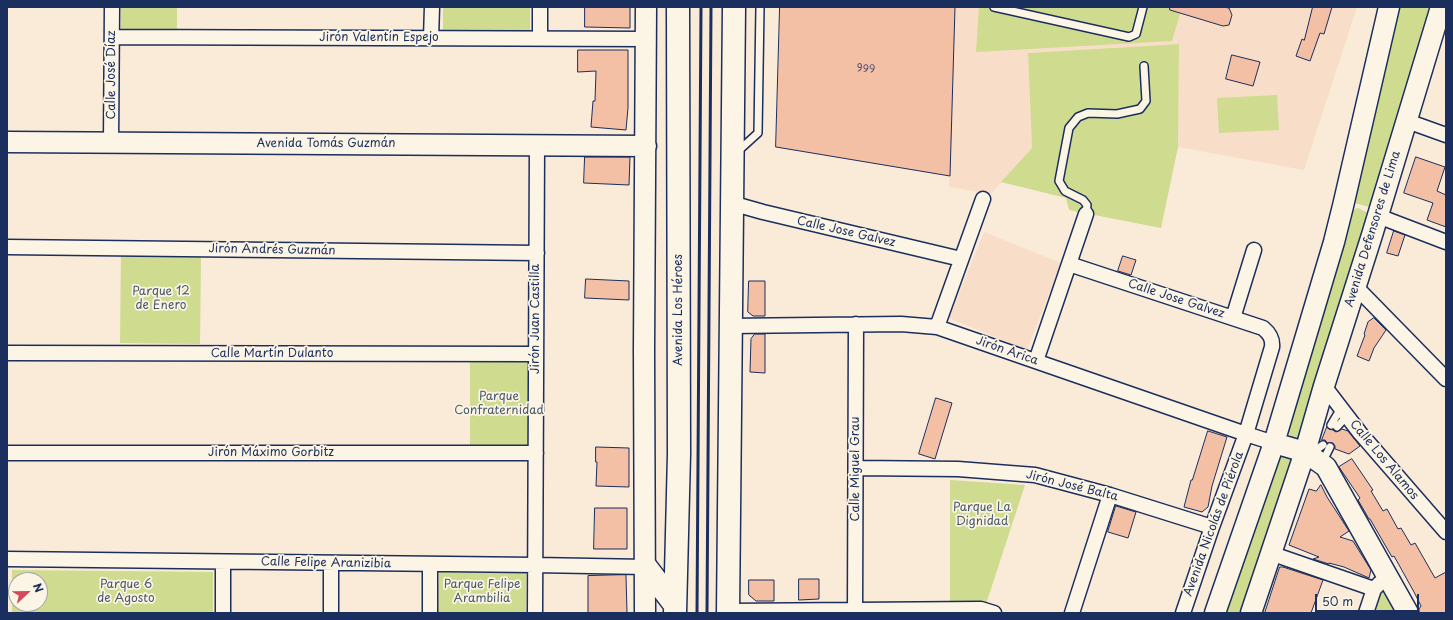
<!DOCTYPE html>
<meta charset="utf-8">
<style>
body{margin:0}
#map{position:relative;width:1453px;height:620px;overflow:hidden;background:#faead8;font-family:"Playpen Sans",sans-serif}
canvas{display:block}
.frame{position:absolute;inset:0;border:8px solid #1b2f5e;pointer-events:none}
.north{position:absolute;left:8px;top:572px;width:40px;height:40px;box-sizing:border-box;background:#fcf5e5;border:1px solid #a2a6af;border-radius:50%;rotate:68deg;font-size:11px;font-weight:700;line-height:16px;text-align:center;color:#1b2f5e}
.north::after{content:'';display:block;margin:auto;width:14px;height:18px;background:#d1495b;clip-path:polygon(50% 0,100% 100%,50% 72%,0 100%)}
.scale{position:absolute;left:1315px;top:594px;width:104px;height:18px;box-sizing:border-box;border:2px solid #1b2f5e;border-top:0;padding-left:5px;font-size:12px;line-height:14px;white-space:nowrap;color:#1b2f5e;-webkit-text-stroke:3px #fcf5e5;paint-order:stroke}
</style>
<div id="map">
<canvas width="1453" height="620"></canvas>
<div class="frame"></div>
<div class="north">N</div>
<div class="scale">50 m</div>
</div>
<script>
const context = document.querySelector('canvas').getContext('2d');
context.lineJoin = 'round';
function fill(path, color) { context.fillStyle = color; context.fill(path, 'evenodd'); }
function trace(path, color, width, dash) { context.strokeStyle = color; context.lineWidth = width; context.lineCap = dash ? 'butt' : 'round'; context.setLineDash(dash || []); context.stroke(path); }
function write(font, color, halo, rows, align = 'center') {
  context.font = font + ' "Playpen Sans",sans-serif'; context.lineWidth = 3.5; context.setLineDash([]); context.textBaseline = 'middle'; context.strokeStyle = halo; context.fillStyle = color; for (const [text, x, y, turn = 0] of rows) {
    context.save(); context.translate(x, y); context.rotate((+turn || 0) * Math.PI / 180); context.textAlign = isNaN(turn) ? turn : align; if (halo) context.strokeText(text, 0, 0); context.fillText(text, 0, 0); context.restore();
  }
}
fill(new Path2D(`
 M955 7H1357L1304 170 1178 147 1179 44 1028 53 1032 148 991 194 949 187Z
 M984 232 1061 263 1027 350 949 318Z`), '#f8ddc9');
fill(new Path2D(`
 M121 7H177V31L121 30Z
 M443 7H530V31L443 30Z
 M979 7H1182L1172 41 976 52Z
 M1400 7H1438L1373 208 1351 202Z
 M1179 44 1178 147 1161 228 1069 210 1066 198 1001 182 1032 148 1028 53Z
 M1277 95 1279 130 1219 133 1217 98Z
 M1358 208 1368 213 1369 216 1300 437 1293 438 1290 436 1288 427 1350 214 1353 210Z
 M121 253 201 255 200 344 120 343Z
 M470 362H529L528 447 470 446Z
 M1277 454 1292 457 1294 463 1246 613H1222Z
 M950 480 1025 485 986 604H950Z
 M12 570 213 572V613H12ZM16 580H40V604H16Z
 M439 571 526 572V613H438Z
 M1387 585 1401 613H1373L1376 602Z`), '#cfdb8e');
const building = new Path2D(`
 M585 7H630V28L585 27Z
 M780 7H955L950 176 776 147Z
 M1170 7H1223L1229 8 1232 15 1229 25 1223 26 1170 10Z
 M1313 7H1332L1324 34 1320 33 1310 61 1296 56 1302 39 1304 40Z
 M578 50H628V108L626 130 591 127 593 101H595L596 71 578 72Z
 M1232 55 1260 62 1253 86 1226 79Z
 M585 157H630L629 185 584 183Z
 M1416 157 1445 167 1437 191 1446 195V227L1427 220 1433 203 1404 193Z
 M1394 231 1405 235 1398 256 1387 253Z
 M1123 256 1136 260 1131 275 1118 271Z
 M586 279 629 281V300L585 298Z
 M749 281H765V316H753L748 312Z
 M1374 318 1386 330 1374 348 1369 361 1357 356 1365 335 1364 334 1368 322Z
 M755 334H765V373L750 372 751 339Z
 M936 398 952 403 935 459 919 454Z
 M1327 427 1329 429 1333 430 1336 432 1342 429 1348 431 1360 446 1349 454 1335 449V446L1333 443H1327L1325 440H1322Z
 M1208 431 1227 437 1212 486 1208 507 1202 512 1184 507 1191 480H1192Z
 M596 447 629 448V487L596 486 597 462H596Z
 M1352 459 1373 490 1371 491 1383 511 1387 509 1398 529 1401 528 1411 545 1415 543 1435 578 1446 572V613H1419V609L1421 606 1414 592 1394 556 1392 557 1370 519H1369L1358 500 1360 498 1339 467Z
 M1321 485 1327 497 1349 531 1340 537 1353 541 1371 570 1369 578 1344 567 1329 563V564L1313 559 1319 557 1289 545 1309 489 1316 491Z
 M1116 506 1136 512 1128 538 1108 532Z
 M595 508H627V549H594Z
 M1280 567H1283L1323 580 1311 613H1265Z
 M626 575 627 613H588V576Z
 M799 579H819V599L799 600Z
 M749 580H774V601H756L749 595Z`);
fill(building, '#f3bfa5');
trace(building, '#1b2f5e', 1);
const lane = new Path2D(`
 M994 7 1129 37 1136 34 1143 7
 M737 152 758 133 760 7
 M1086 214 1087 205 1083 200 1065 191 1059 181 1069 128 1078 117 1088 113 1117 114 1140 109 1146 101 1144 66
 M1331 425 1341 408
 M1337 427 1347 416
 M1309 451 1317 449 1323 445
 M1322 463 1330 447`);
const street = new Path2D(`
 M112 37 646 39
 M431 38 432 7
 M540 38V7
 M1407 121 1446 135
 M111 143 112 7
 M731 203 763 212 961 259
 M1378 216 1446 242
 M7 247 537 253
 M1069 264 1263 328C1269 333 1273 338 1272 347L1246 434 1212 527 1183 613
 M1356 287 1446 379
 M1233 318 1254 250
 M730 326 901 324 937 327 1246 434 1274 443
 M937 327 983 199
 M7 353 536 354
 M1036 361 1086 214
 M1324 386 1360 433 1446 532
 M7 453H536
 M856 468 958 469 1035 475 1110 495 1212 527
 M1270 553 1374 589
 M7 559 535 565 646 567
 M728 611 981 609 994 613
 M223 613V562
 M331 613V563
 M430 613V564
 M535 613 537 145
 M855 613 856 324
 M1072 613 1110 495
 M1366 613 1374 589 1380 583`);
const secondary = new Path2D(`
 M7 142 646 146
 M1274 443 1305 452 1326 467 1408 613
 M645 613 644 350 646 7
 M1215 613 1274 443 1334 242 1343 206 1389 7
 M1251 613 1305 452 1324 386 1372 235 1441 7`);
const primary = new Path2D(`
 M646 567 675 605
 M675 613 679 454 678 7
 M728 613 734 7`);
trace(lane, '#1b2f5e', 10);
trace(street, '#1b2f5e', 17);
trace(secondary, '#1b2f5e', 23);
trace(primary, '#1b2f5e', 25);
trace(lane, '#fcf5e5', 7);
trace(street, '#fcf5e5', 14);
trace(secondary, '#fcf5e5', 20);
trace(primary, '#fcf5e5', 22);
trace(new Path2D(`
 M697 613 701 7
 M707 613 711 7`), '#1b2f5e', 3);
write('10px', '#515370', null, [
 ["999",866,69]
]);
write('12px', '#1b2f5e', '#fcf5e5', [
 ["Jirón Valentín Espejo",379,38],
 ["Calle José Díaz",112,75,-90],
 ["Avenida Tomás Guzmán",326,144],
 ["Avenida Defensores de Lima",1373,229,-73],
 ["Calle Jose Galvez",846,232,13],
 ["Jirón Andrés Guzmán",272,250,1],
 ["Calle Jose Galvez",1176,299,18],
 ["Avenida Los Héroes",679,310,-90],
 ["Jirón Juan Castilla",536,319,-90],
 ["Jirón Arica",1007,351,19],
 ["Calle Martín Dulanto",272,354],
 ["Jirón Máximo Gorbitz",271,453],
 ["Calle Los Alamos",1384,460,50],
 ["Calle Miguel Grau",856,469,-90],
 ["Jirón José Balta",1072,486,14],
 ["Avenida Nicolás de Piérola",1214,524,-70],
 ["Calle Felipe Aranizibia",326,563,1]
]);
write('12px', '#485a6a', '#fcf5e5', [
 ["Parque 12",161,292],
 ["de Enero",161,306],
 ["Parque",499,397],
 ["Confraternidad",499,411],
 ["Parque La",982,508],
 ["Dignidad",982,522],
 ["Parque 6",126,585],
 ["de Agosto",126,599],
 ["Parque Felipe",482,585],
 ["Arambilia",482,599]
]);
</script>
